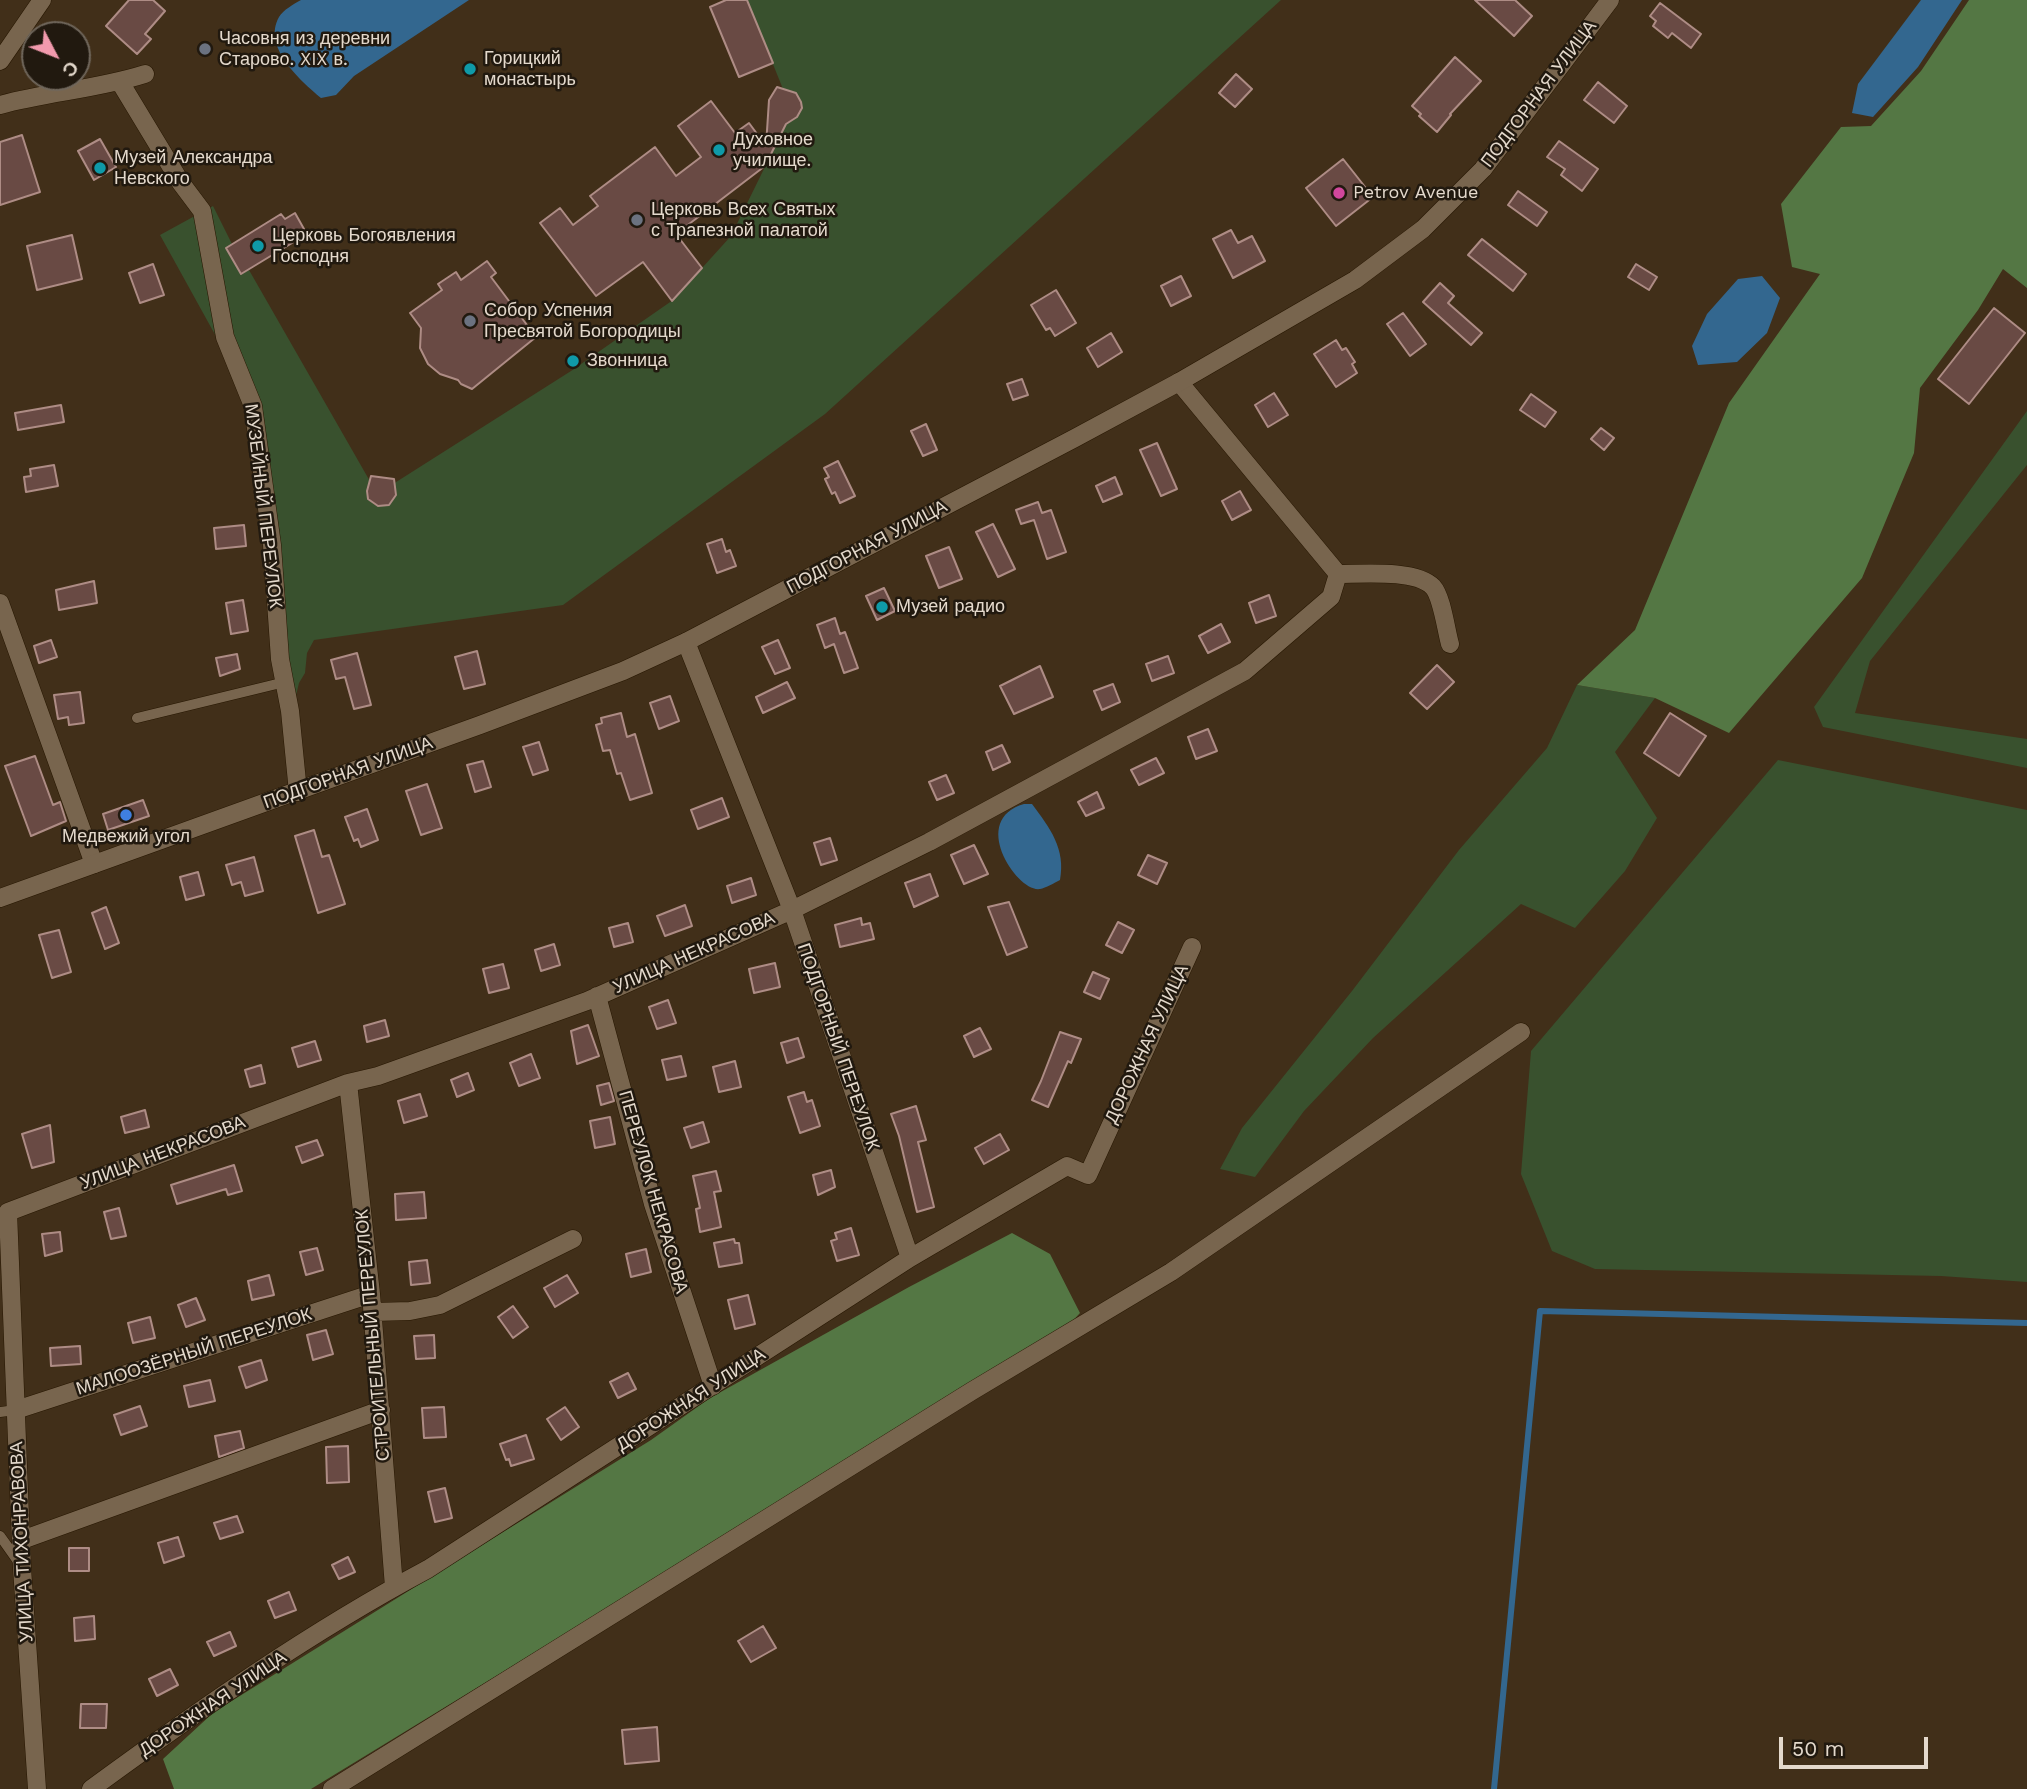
<!DOCTYPE html>
<meta charset="utf-8">
<style>
body{margin:0}
#map{position:relative;width:2027px;height:1789px;overflow:hidden;background:#412f19;font-family:"Work Sans",sans-serif}
canvas{display:block}
.north{position:absolute;left:21px;top:21px;width:70px;height:70px;box-sizing:border-box;background:#21190f;border:2px solid #6f665b;border-radius:50%;rotate:132deg;font-size:19px;font-weight:700;line-height:28px;text-align:center;color:#e4d9cc}
.north::after{content:'';display:block;margin:auto;width:24px;height:32px;background:#f29aad;clip-path:polygon(50% 0,100% 100%,50% 72%,0 100%)}
.scale{position:absolute;left:1779px;top:1737px;width:149px;height:32px;box-sizing:border-box;border:4px solid #e4d9cc;border-top:0;padding-left:9px;font-size:21px;line-height:24px;white-space:nowrap;color:#e4d9cc;-webkit-text-stroke:5px #21190f;paint-order:stroke}
</style>
<div id="map">
<canvas width="2027" height="1789"></canvas>
<div class="north">С</div>
<div class="scale">50 m</div>
</div>
<script>
const context = document.querySelector('canvas').getContext('2d');
context.lineJoin = 'round';
function fill(path, color) { context.fillStyle = color; context.fill(path, 'evenodd'); }
function trace(path, color, width, dash) { context.strokeStyle = color; context.lineWidth = width; context.lineCap = dash ? 'butt' : 'round'; context.setLineDash(dash || []); context.stroke(path); }
function write(font, color, halo, rows, align = 'center') {
  context.font = font + ' "Work Sans",sans-serif'; context.lineWidth = 5; context.setLineDash([]); context.textBaseline = 'middle'; context.strokeStyle = halo; context.fillStyle = color; for (const [text, x, y, turn = 0] of rows) {
    context.save(); context.translate(x, y); context.rotate((+turn || 0) * Math.PI / 180); context.textAlign = isNaN(turn) ? turn : align; if (halo) context.strokeText(text, 0, 0); context.fillText(text, 0, 0); context.restore();
  }
}
fill(new Path2D(`
 M747 0H1281L825 414 563 605 314 640 307 653 305 673 299 683 292 712 255 407 160 235 213 206 232 244 226 248 241 274 249 270 371 483C365 492 367 499 375 505L386 506 395 497 393 484 571 371 673 300 731 236 787 122C802 119 805 105 796 93L783 89Z
 M2027 411V465L1870 661 1855 713 2027 739V768L1823 727 1814 707Z
 M1577 685 1655 698 1615 752 1657 818 1625 871 1575 928 1521 904 1373 1038 1304 1111 1255 1177 1220 1169 1242 1128 1352 991 1459 850 1547 748Z
 M1778 760 2027 810V1282L1941 1276 1595 1269 1552 1251 1521 1174 1531 1051Z`), '#39512e');
fill(new Path2D(`
 M1969 0H2027V288L2003 269 1978 310 1920 388 1914 453 1862 578 1729 733 1655 698 1577 685 1635 630 1729 403 1820 274 1792 267 1781 204 1841 127 1871 126 1921 71Z
 M1012 1233 1050 1254 1080 1313 1066 1328 311 1789H174L163 1759 214 1712 651 1440 710 1398 909 1287Z`), '#547744');
fill(new Path2D(`
 M301 0H469L354 76 336 95 321 98C300 80 262 47 279 17 283 10 294 4 301 0Z
 M1921 0H1962L1918 67 1873 117 1852 113 1858 84Z
 M1762 276 1780 298 1767 333 1737 362 1698 365 1692 346 1707 314 1738 279Z
 M1024 804H1032C1050 828 1066 849 1060 880 1054 883 1046 888 1040 889 1018 893 968 820 1024 804Z`), '#33678f');
trace(new Path2D(`
 M1494 1789 1540 1311 2027 1323`), '#33678f', 6);
const building = new Path2D(`
 M129 0H153L165 11 145 34 151 39 137 54 106 26Z
 M726 0H747L773 63 739 77 710 7Z
 M1475 0H1515L1532 16 1514 36Z
 M1660 3 1701 34 1691 48 1672 33 1668 38 1653 26 1656 21 1650 16Z
 M1455 57 1481 81 1450 114 1451 115 1437 132 1419 116 1421 114 1412 106Z
 M1236 74 1252 89 1235 107 1219 93Z
 M1598 82 1627 106 1614 123 1584 100Z
 M777 87 796 93 801 102 802 108 797 117 786 124 765 166 676 234 702 268 672 301 643 262 596 296 540 223 560 208 573 225 598 206 590 196 655 147 676 176 701 157 678 126 711 101 735 133 749 123 766 146 769 100Z
 M22 135 40 192 0 205V142Z
 M100 139 116 167 94 180 78 151Z
 M1559 141 1598 169 1582 191 1561 175 1565 169 1547 157Z
 M1343 159 1373 197 1336 226 1306 188Z
 M1518 191 1547 212 1537 226 1508 205Z
 M295 213 304 229 294 235 297 240 241 274 226 248 281 214 285 219Z
 M1231 230 1238 243 1252 236 1265 261 1233 278 1213 239Z
 M72 235 82 279 37 290 27 246Z
 M1482 239 1526 274 1513 291 1468 255Z
 M487 261 496 273 491 277 536 337 472 389 461 384 458 380 440 374 428 364 420 348 421 328 410 313 442 290 438 284 456 272 461 280Z
 M153 264 164 295 140 303 129 273Z
 M1636 264 1657 277 1649 290 1628 277Z
 M1181 276 1191 296 1171 306 1161 286Z
 M1440 283 1454 296 1448 303 1482 333 1471 345 1423 302Z
 M1056 290 1076 323 1055 336 1050 328 1046 330 1031 305Z
 M1994 308 2025 333 1969 404 1938 379Z
 M1403 313 1426 344 1410 356 1387 324Z
 M1111 333 1122 352 1098 367 1087 348Z
 M1336 340 1342 350 1346 348 1355 362 1352 364 1357 373 1336 387 1314 354Z
 M1022 379 1028 395 1013 400 1007 384Z
 M1274 393 1288 415 1268 427 1255 405Z
 M1531 394 1556 412 1545 427 1520 410Z
 M61 405 64 422 18 430 15 413Z
 M926 424 937 450 923 456 911 431Z
 M1601 428 1614 438 1604 450 1591 439Z
 M1157 443 1177 489 1161 496 1140 450Z
 M838 461 855 496 840 503 835 492 832 494 825 479 829 477 824 468Z
 M54 465 58 486 26 492 24 477 31 476 30 469Z
 M371 476 394 479 396 495 389 505 378 506 368 499 367 491Z
 M1115 477 1122 494 1103 502 1096 486Z
 M1240 491 1251 510 1232 520 1222 501Z
 M1038 502 1042 513 1051 510 1066 552 1047 559 1034 520 1021 524 1016 510Z
 M993 524 1015 569 998 577 976 532Z
 M244 525 246 546 216 549 214 528Z
 M722 539 726 552 730 550 736 566 717 573 707 544Z
 M949 547 962 579 939 588 926 556Z
 M94 581 97 603 59 610 56 590Z
 M884 588 895 611 877 620 866 596Z
 M1269 595 1276 616 1256 623 1249 603Z
 M243 600 248 631 231 634 226 603Z
 M835 618 840 634 845 632 858 668 844 673 834 644 825 648 817 625Z
 M1221 624 1230 642 1208 653 1199 636Z
 M51 640 57 657 39 663 34 646Z
 M778 640 790 668 775 674 762 647Z
 M477 651 485 684 464 689 455 657Z
 M357 653 371 705 354 709 345 677 336 679 331 660Z
 M237 654 240 669 220 676 216 658Z
 M1168 656 1174 673 1152 681 1146 664Z
 M1437 665 1454 682 1427 709 1410 693Z
 M1040 666 1053 697 1014 714 1000 686Z
 M787 682 795 698 763 713 756 697Z
 M1113 684 1120 702 1102 710 1094 691Z
 M80 692 84 723 69 725 68 717 58 719 54 695Z
 M670 696 679 721 659 729 650 703Z
 M621 713 627 737 635 734 652 793 630 800 621 773 617 774 610 750 603 751 596 725 602 723 601 718Z
 M1670 713 1706 736 1679 776 1644 753Z
 M1208 729 1217 751 1196 759 1188 737Z
 M539 742 548 770 533 775 523 747Z
 M1002 745 1010 762 993 770 986 752Z
 M35 756 53 805 60 802 66 821 31 836 5 766Z
 M1156 758 1164 773 1139 785 1131 770Z
 M483 761 491 787 475 792 467 765Z
 M946 775 954 793 937 800 929 782Z
 M427 784 442 828 421 835 406 791Z
 M1097 792 1104 808 1086 816 1078 802Z
 M722 798 729 817 698 829 691 810Z
 M143 800 149 816 108 830 103 814Z
 M367 809 378 840 361 847 358 839 354 841 345 817Z
 M314 830 322 857 329 855 345 904 318 913 295 836Z
 M830 838 837 860 821 865 814 843Z
 M974 845 988 874 964 884 951 855Z
 M1148 855 1167 863 1157 884 1138 875Z
 M254 857 263 891 245 896 241 882 232 885 226 865Z
 M198 872 204 895 186 900 180 877Z
 M930 874 938 896 914 907 905 883Z
 M751 878 756 895 732 903 727 886Z
 M1009 902 1027 947 1007 955 988 907Z
 M685 905 692 926 665 936 657 916Z
 M106 907 119 943 105 949 92 913Z
 M861 918 862 925 870 923 874 939 840 947 835 925Z
 M1118 922 1134 930 1122 953 1106 945Z
 M628 923 633 942 614 947 609 928Z
 M59 930 71 972 52 978 39 935Z
 M554 944 560 965 541 971 535 950Z
 M775 963 780 987 754 993 749 969Z
 M503 964 509 988 489 993 483 969Z
 M1093 972 1109 979 1100 999 1084 992Z
 M668 1000 676 1023 657 1029 649 1007Z
 M385 1020 389 1036 367 1042 364 1026Z
 M588 1025 599 1056 577 1064 571 1031Z
 M980 1028 991 1049 974 1057 964 1036Z
 M1060 1032 1081 1039 1071 1063 1068 1061 1048 1107 1032 1100 1041 1081Z
 M798 1038 804 1057 787 1063 781 1043Z
 M315 1041 321 1060 298 1067 292 1048Z
 M531 1054 540 1078 519 1086 510 1063Z
 M681 1056 686 1076 667 1080 662 1060Z
 M735 1061 741 1087 719 1092 713 1067Z
 M261 1065 265 1083 250 1087 245 1070Z
 M468 1073 474 1090 457 1097 451 1080Z
 M609 1083 614 1101 601 1105 597 1086Z
 M804 1092 807 1102 812 1100 820 1126 800 1133 788 1097Z
 M420 1094 427 1116 404 1123 398 1101Z
 M916 1106 926 1140 918 1142 934 1207 917 1212 899 1136 891 1114Z
 M145 1110 149 1127 125 1133 121 1117Z
 M610 1117 615 1144 595 1148 590 1121Z
 M703 1122 709 1142 691 1148 684 1128Z
 M50 1125 54 1162 32 1168 22 1134Z
 M1000 1134 1009 1150 984 1164 975 1148Z
 M317 1140 323 1155 302 1163 296 1147Z
 M234 1165 242 1191 228 1195 226 1189 177 1204 171 1185Z
 M831 1170 835 1187 818 1195 813 1175Z
 M716 1171 721 1191 714 1192 721 1227 700 1232 696 1209 700 1208 693 1176Z
 M424 1192 426 1218 396 1220 395 1194Z
 M119 1208 126 1236 111 1239 104 1212Z
 M851 1228 859 1255 837 1261 831 1241 837 1239 835 1233Z
 M60 1232 62 1251 45 1256 42 1234Z
 M734 1239 735 1243H739L742 1263 719 1267 714 1243Z
 M317 1248 323 1270 306 1275 300 1252Z
 M646 1249 651 1272 631 1277 626 1254Z
 M427 1260 430 1283 411 1285 409 1262Z
 M269 1275 274 1295 252 1300 248 1281Z
 M567 1275 578 1293 555 1307 544 1288Z
 M748 1295 755 1324 735 1329 728 1300Z
 M196 1298 205 1320 186 1327 178 1305Z
 M513 1306 528 1327 513 1338 498 1317Z
 M150 1317 155 1338 133 1343 128 1323Z
 M326 1330 333 1354 313 1360 307 1335Z
 M434 1335 435 1358 416 1359 414 1336Z
 M80 1346 81 1364 51 1366 50 1348Z
 M261 1360 267 1380 246 1388 239 1367Z
 M628 1373 636 1389 618 1398 610 1382Z
 M210 1380 215 1401 189 1407 184 1386Z
 M140 1406 147 1426 121 1435 114 1415Z
 M444 1407 446 1437 424 1438 422 1408Z
 M565 1407 579 1427 561 1440 547 1419Z
 M240 1431 244 1448 219 1457 215 1436Z
 M526 1435 534 1459 511 1466 509 1459 506 1460 500 1444Z
 M348 1446 349 1482 327 1483 326 1447Z
 M445 1488 452 1518 435 1522 428 1492Z
 M237 1516 243 1532 220 1539 214 1523Z
 M178 1537 184 1556 164 1563 158 1543Z
 M69 1548H89V1571H69Z
 M348 1557 355 1572 339 1579 332 1565Z
 M289 1592 296 1610 275 1618 268 1601Z
 M94 1616 95 1639 75 1641 74 1618Z
 M763 1626 776 1648 751 1662 738 1641Z
 M230 1632 236 1646 214 1656 207 1642Z
 M170 1669 178 1685 157 1696 149 1679Z
 M81 1704H107L106 1728H80Z
 M657 1727 659 1761 625 1764 622 1730Z`);
fill(building, '#694a44');
trace(building, '#ae8c85', 2);
const lane = new Path2D(`
 M137 718 285 682
 M0 1412 16 1410
 M0 1536 20 1564`);
const street = new Path2D(`
 M0 61 42 0
 M120 82 181 183 202 211 225 337 253 406 272 545 280 659 290 711 298 792
 M0 105C48 92 98 89 145 74
 M1338 574C1361 574 1416 569 1433 587 1442 597 1446 630 1450 644
 M0 603 94 864
 M686 642 792 910 910 1258
 M597 996 653 1204 713 1386
 M348 1083 371 1294 394 1587
 M373 1312 410 1311 440 1305 573 1239
 M16 1410 371 1294
 M22 1540 381 1410
 M37 1789 22 1568 8 1212 348 1083 378 1076 587 1001 792 910 929 842 1245 671 1331 597 1338 574 1179 382
 M91 1789C199 1710 310 1632 428 1569L910 1258 1067 1166 1088 1175 1192 947
 M332 1789 972 1391 1171 1272 1521 1032`);
const secondary = new Path2D(`
 M0 898 480 725 623 671 686 642 1075 438 1179 382 1355 280 1423 229 1483 169 1610 0`);
trace(lane, '#271702', 11);
trace(street, '#271702', 19);
trace(secondary, '#271702', 19);
trace(lane, '#78654e', 10);
trace(street, '#78654e', 18);
trace(secondary, '#78654e', 18);
for (const [x, y, r, color] of [
 [205,49,7,"#6b7280"],
 [470,69,7,"#0f9aa8"],
 [719,150,7,"#0f9aa8"],
 [100,168,7,"#0f9aa8"],
 [1339,193,7,"#d1479c"],
 [637,220,7,"#6b7280"],
 [258,246,7,"#0f9aa8"],
 [470,321,7,"#6b7280"],
 [573,361,7,"#0f9aa8"],
 [882,607,7,"#0f9aa8"],
 [126,815,7,"#3f7fe0"]
]) { const dot = new Path2D(); dot.arc(x, y, r, 0, 2 * Math.PI); context.fillStyle = color; context.fill(dot); trace(dot, '#21190f', 2.5); }
write('18px', '#e4d9cc', '#21190f', [
 ["Часовня из деревни",219,39],
 ["Старово. XIX в.",219,60],
 ["Горицкий",484,59],
 ["монастырь",484,80],
 ["Духовное",733,140],
 ["училище.",733,161],
 ["Музей Александра",114,158],
 ["Невского",114,179],
 ["Petrov Avenue",1353,193],
 ["Церковь Всех Святых",651,210],
 ["с Трапезной палатой",651,231],
 ["Церковь Богоявления",272,236],
 ["Господня",272,257],
 ["Собор Успения",484,311],
 ["Пресвятой Богородицы",484,332],
 ["Звонница",587,361],
 ["Музей радио",896,607],
 ["Медвежий угол",126,837,"center"]
], 'left');
write('18px', '#e4d9cc', '#21190f', [
 ["ПОДГОРНАЯ УЛИЦА",1539,94,-53],
 ["МУЗЕЙНЫЙ ПЕРЕУЛОК",263,506,83],
 ["ПОДГОРНАЯ УЛИЦА",867,547,-28],
 ["ПОДГОРНАЯ УЛИЦА",348,773,-20],
 ["УЛИЦА НЕКРАСОВА",694,953,-24],
 ["ДОРОЖНАЯ УЛИЦА",1147,1044,-65],
 ["ПОДГОРНЫЙ ПЕРЕУЛОК",838,1047,71],
 ["УЛИЦА НЕКРАСОВА",163,1153,-21],
 ["ПЕРЕУЛОК НЕКРАСОВА",653,1192,74],
 ["СТРОИТЕЛЬНЫЙ ПЕРЕУЛОК",373,1335,-95],
 ["МАЛООЗЁРНЫЙ ПЕРЕУЛОК",194,1352,-18],
 ["ДОРОЖНАЯ УЛИЦА",691,1400,-33],
 ["УЛИЦА ТИХОНРАВОВА",22,1542,-93],
 ["ДОРОЖНАЯ УЛИЦА",213,1704,-34]
]);
</script>
